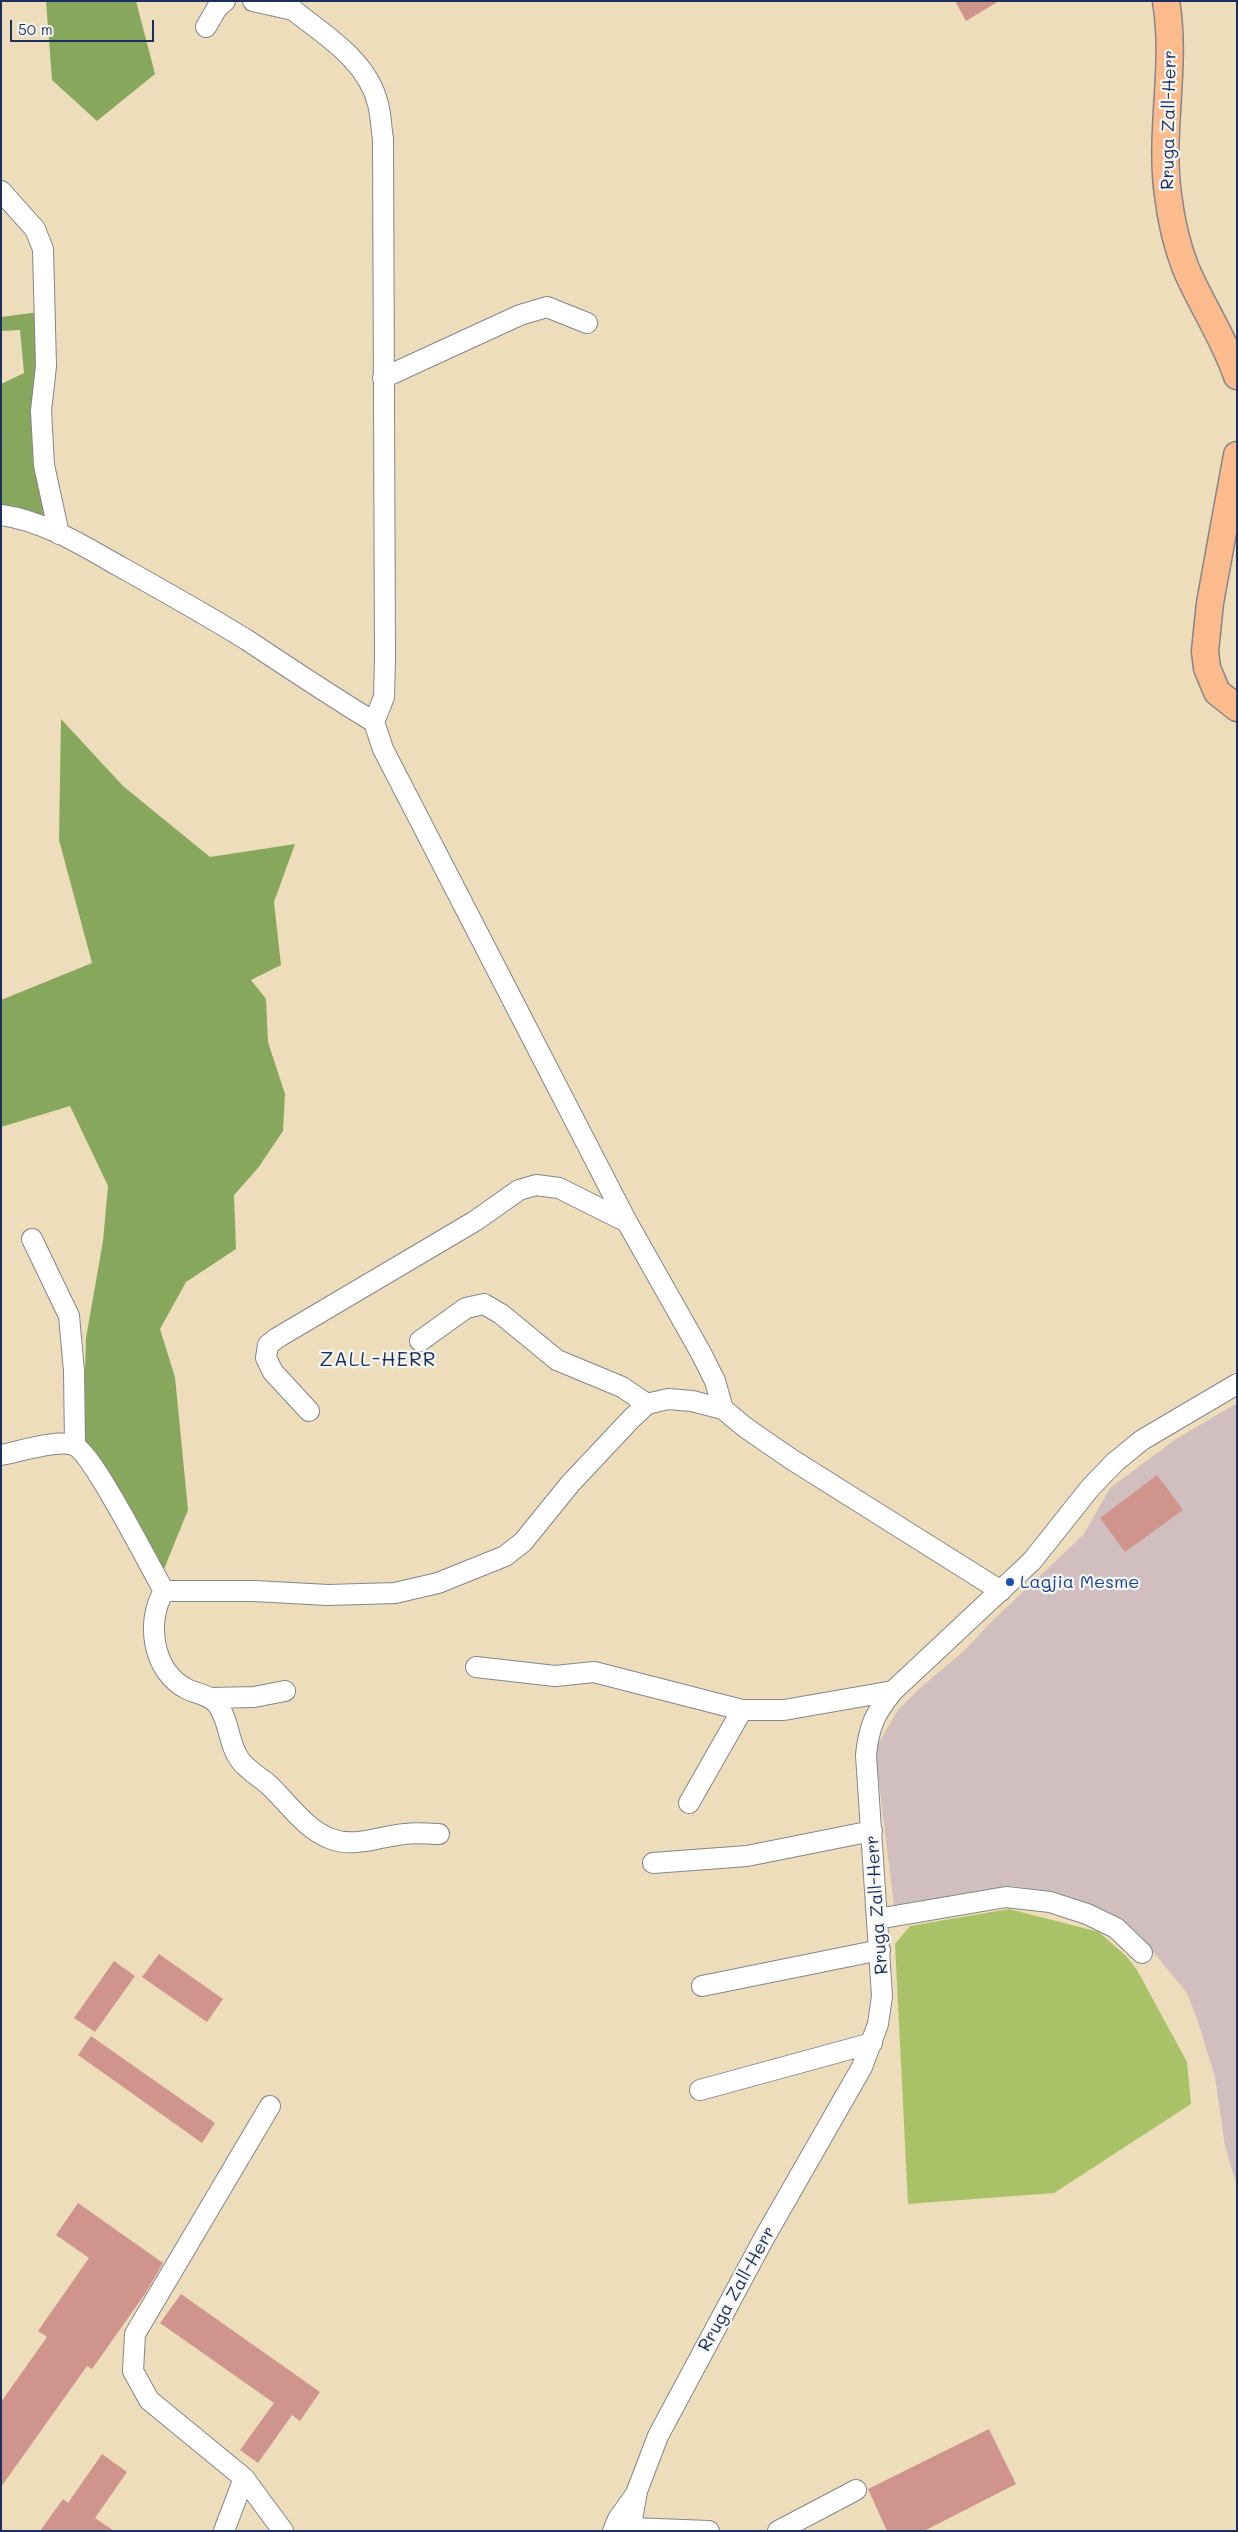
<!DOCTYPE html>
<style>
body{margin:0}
#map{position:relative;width:1238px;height:2532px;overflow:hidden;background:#edddbb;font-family:Mali,sans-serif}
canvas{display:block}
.frame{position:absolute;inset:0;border:2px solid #1b2f5e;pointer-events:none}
.scale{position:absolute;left:10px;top:20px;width:144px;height:22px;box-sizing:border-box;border:2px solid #1b2f5e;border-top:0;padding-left:6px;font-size:15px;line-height:18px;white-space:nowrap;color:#1b2f5e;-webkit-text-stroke:4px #f6f6f2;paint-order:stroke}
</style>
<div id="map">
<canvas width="1238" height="2532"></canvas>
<div class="frame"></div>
<div class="scale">50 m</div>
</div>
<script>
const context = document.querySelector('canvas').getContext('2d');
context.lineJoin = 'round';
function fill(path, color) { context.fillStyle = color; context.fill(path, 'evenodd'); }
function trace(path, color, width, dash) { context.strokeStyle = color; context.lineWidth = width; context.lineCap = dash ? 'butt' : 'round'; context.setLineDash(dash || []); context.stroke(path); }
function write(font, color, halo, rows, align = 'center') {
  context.font = font + ' Mali,sans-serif'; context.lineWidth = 4.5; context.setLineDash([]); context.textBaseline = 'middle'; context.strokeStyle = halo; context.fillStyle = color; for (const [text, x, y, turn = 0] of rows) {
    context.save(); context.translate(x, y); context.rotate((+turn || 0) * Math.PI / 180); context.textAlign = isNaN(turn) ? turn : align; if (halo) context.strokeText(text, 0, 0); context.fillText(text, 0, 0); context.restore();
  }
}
fill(new Path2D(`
 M1237 1403V2186L1225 2146 1215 2077 1197 2019 1187 1993 1137 1932 1113 1914 1090 1904 1054 1892 1012 1886 895 1914 875 1749 898 1710 920 1688 965 1650 991 1622 1084 1534 1110 1488 1176 1439Z`), '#d1bfbf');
fill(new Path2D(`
 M1009 1909 1099 1932 1126 1956 1137 1970 1187 2062 1191 2104 1054 2193 908 2204 895 1944 910 1926Z`), '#aac267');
fill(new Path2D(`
 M46 1H136L155 74 97 121 52 80Z
 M39 312 47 518 1 505V384L24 373 20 330 1 331V317Z
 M61 719 123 786 210 857 295 844 274 902 281 965 251 980 266 999 268 1042 285 1094 283 1131 258 1168 234 1195 236 1249 186 1282 160 1329 175 1377 188 1510 162 1574 83 1437 86 1338 103 1241 108 1186 70 1106 1 1127V1000L92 963 59 840Z`), '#87a85c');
fill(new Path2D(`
 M955 1H999L966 21Z
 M1157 1475 1183 1510 1125 1552 1100 1518Z
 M159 1954 223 1999 207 2022 142 1977Z
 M114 1961 135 1976 95 2032 74 2018Z
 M91 2036 215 2123 202 2143 78 2055Z
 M78 2203 163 2263 145 2294 92 2369 87 2366 1 2487V2402L47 2337 38 2331 89 2258 56 2235Z
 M181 2294 320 2392 300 2421 292 2415 258 2463 240 2450 274 2403 160 2323Z
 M989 2429 1016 2484 924 2531H887L868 2489Z
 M102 2454 127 2472 95 2518 114 2531H40L63 2499 68 2503Z`), '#cf958d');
const minor = new Path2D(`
 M253 1 293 10
 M289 1 293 10C325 35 368 61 378 104 381 115 381 127 383 139L385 659 384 697 374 722 383 749 627 1222 701 1353 715 1381 723 1409 746 1428 791 1459 1001 1591
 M206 27 217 8 225 1
 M1 191 35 229 43 249 46 366 41 411 44 465 59 534
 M383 378 520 315 547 307 587 323
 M1 515C44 521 82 545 119 566 162 590 205 614 247 640 289 668 331 696 374 722
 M32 1239 69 1316 74 1371 75 1445
 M420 1341 466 1308 484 1304 501 1314 557 1360 622 1387 647 1404
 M309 1411 273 1372 266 1358 268 1345 277 1338 475 1221 519 1190 536 1185 559 1188 627 1222
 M1 1455C18 1452 58 1439 73 1445 92 1451 150 1567 164 1591
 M476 1667 555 1676 594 1672 742 1710H784L893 1691
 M211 1698 254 1697 285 1691
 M689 1803 742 1710
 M439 1834C428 1834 416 1832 405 1834 380 1836 356 1848 331 1839 305 1829 288 1803 269 1785 260 1777 247 1770 240 1760 228 1744 230 1721 217 1704 210 1695 197 1694 187 1689 153 1672 145 1622 164 1591H254L328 1595 395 1593 438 1583 505 1556 523 1542 570 1484 631 1419 647 1404 668 1399 692 1401 723 1409
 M653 1863 747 1856 872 1831
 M877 1919 1006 1897 1050 1902 1087 1914 1116 1928 1142 1953
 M702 1986 880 1950
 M700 2090 872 2043
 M270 2106 135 2334 133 2371 149 2400 244 2478 283 2531
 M631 2528 709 2531
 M224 2531 244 2478
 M613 2531 618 2519 635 2495
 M630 2531 637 2491 658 2436 763 2240 862 2067 878 2024 882 1996 866 1755C869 1726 875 1713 893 1691L1032 1561 1090 1488 1115 1462 1142 1440 1237 1384
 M778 2531 856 2490`);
const major = new Path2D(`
 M1166 1C1177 66 1159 131 1168 195 1171 220 1177 246 1186 269 1202 306 1224 338 1237 376
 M1237 455 1210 603 1205 651 1207 668 1217 692 1237 708`);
trace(minor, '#84868c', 22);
trace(major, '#84868c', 29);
trace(minor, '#fff', 20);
trace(major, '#fbbb8d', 26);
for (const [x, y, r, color] of [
 [1010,1582,5,"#1a4fb4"]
]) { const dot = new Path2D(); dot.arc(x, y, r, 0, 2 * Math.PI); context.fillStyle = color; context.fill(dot); trace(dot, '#f6f6f2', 2); }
write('18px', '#1b2f5e', '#f6f6f2', [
 ["Rruga Zall-Herr",1169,120,-89],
 ["Rruga Zall-Herr",877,1905,-94],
 ["Rruga Zall-Herr",737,2289,-61]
]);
write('18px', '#164399', '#f6f6f2', [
 ["Lagjia Mesme",1020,1582]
], 'left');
context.letterSpacing = '1px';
write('20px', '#1b2f5e', '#f6f6f2', [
 ["ZALL-HERR",378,1360]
]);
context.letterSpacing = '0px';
</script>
